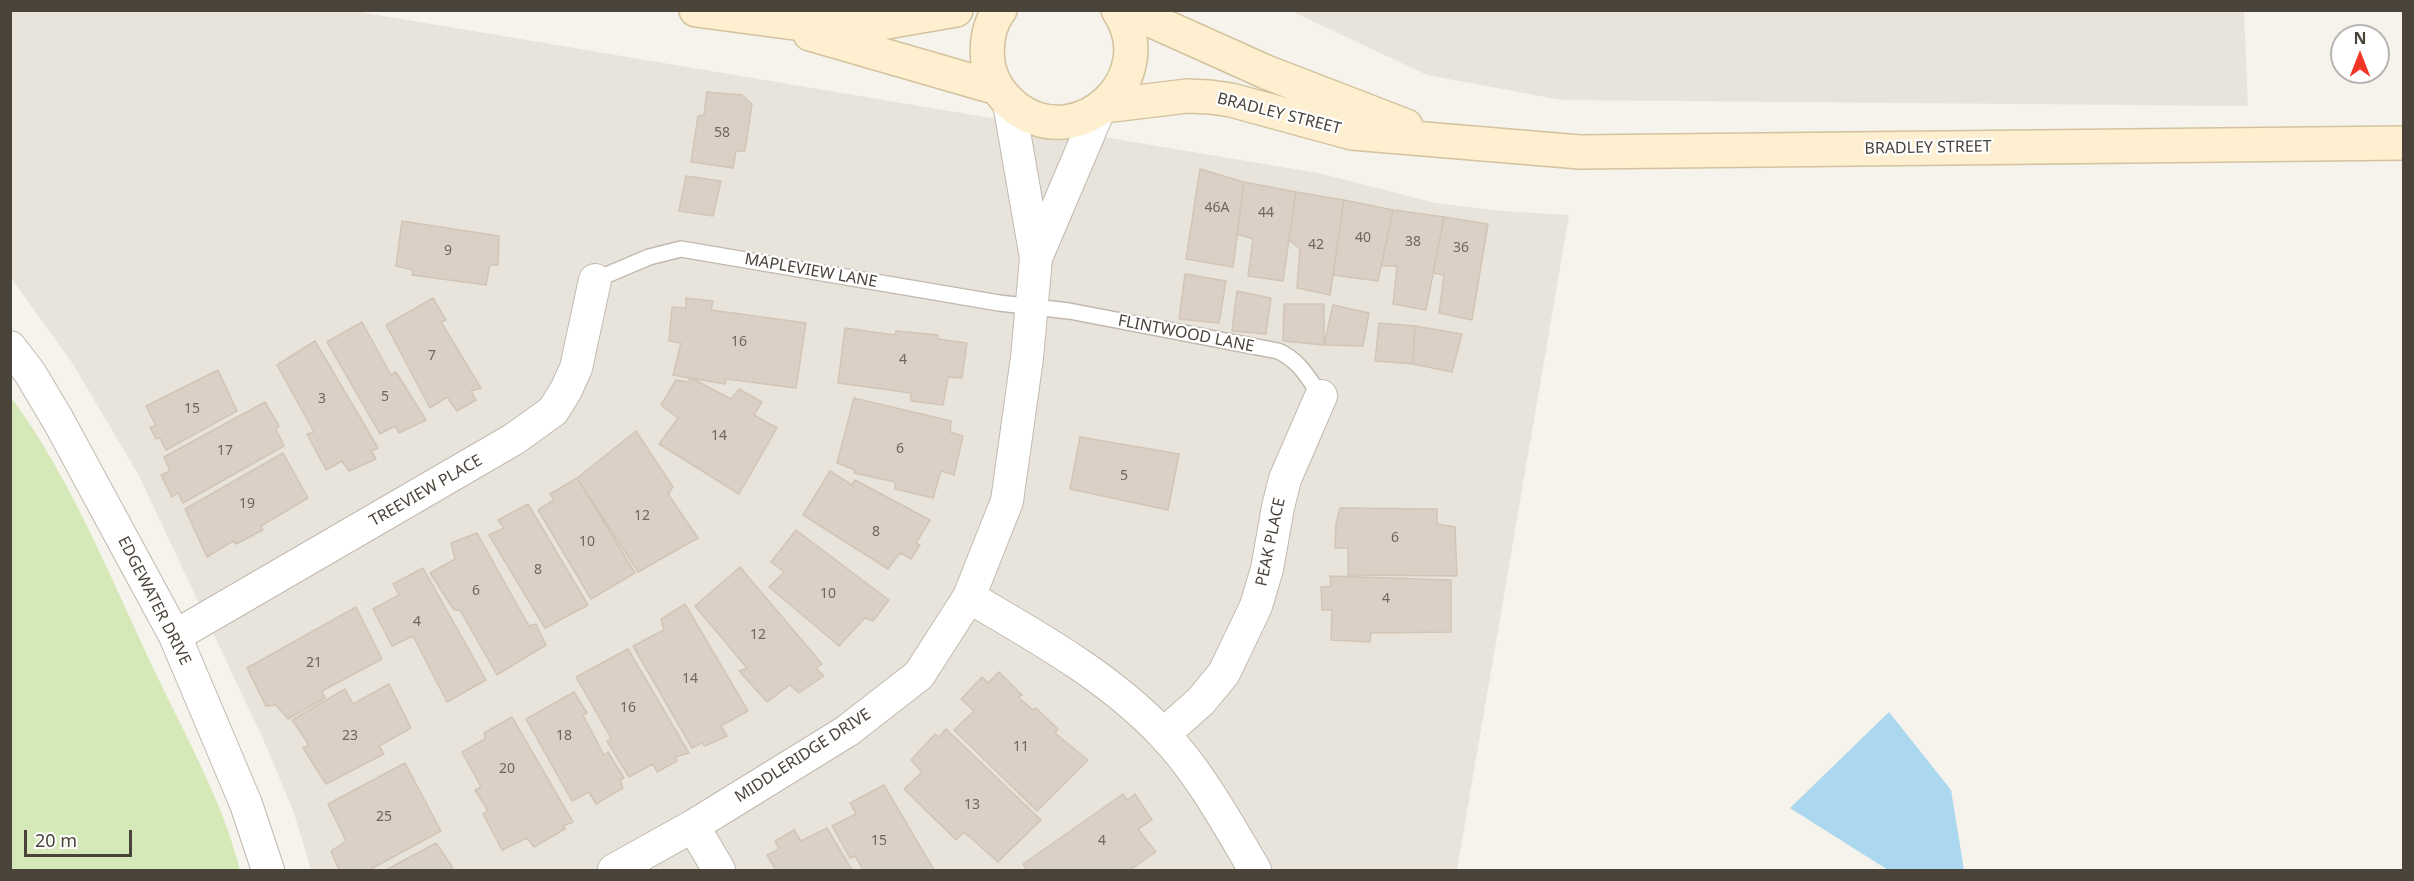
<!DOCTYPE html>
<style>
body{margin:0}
#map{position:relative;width:2414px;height:881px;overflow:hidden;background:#f6f2ec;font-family:"Noto Sans",sans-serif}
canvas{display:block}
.frame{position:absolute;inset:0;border:12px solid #4a433a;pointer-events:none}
.north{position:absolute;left:2330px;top:24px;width:60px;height:60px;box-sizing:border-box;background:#fff;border:2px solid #b7b4b0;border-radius:50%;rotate:0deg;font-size:16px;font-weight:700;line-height:24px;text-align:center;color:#4a433a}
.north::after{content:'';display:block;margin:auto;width:21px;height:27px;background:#f23727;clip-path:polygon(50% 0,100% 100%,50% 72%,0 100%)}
.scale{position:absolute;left:24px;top:830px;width:108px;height:27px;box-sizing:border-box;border:3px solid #4a433a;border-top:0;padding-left:8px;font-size:18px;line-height:21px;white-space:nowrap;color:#4a433a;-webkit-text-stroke:4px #fff;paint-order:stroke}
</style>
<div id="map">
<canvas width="2414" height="881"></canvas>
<div class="frame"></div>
<div class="north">N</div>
<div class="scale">20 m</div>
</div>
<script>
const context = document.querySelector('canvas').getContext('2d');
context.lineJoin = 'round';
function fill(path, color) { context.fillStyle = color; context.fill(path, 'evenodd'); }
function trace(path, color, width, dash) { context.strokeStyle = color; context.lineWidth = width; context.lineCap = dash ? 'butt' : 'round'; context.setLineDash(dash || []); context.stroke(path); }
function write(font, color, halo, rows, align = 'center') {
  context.font = font + ' "Noto Sans",sans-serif'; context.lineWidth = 4.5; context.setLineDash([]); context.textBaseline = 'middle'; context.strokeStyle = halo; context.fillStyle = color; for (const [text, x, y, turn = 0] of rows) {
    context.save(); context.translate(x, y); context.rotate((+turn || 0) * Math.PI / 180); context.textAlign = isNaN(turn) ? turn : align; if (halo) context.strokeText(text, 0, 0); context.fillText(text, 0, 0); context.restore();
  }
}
fill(new Path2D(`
 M10 11H354L1318 173 1436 203 1503 211 1569 215 1457 870H311L294 813 264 741 139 476 73 364 11 278Z
 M1291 11H2244L2248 106 1561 100 1427 75Z`), '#e9e4db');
fill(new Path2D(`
 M10 396C70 476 113 583 156 674 186 737 223 802 240 870H11Z`), '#d5e8b7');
fill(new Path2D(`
 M1889 712 1951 790 1964 870H1888L1790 808Z`), '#acd8ef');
const building = new Path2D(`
 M707 92 742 95 752 104 745 151H736L733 168 691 162 698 116 704 115Z
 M1200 169 1244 182 1233 267 1186 259Z
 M686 176 721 181 713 216 679 211Z
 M1244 182 1296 192 1283 281 1248 276 1253 239 1237 234Z
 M1296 192 1344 200 1330 295 1297 288 1300 249 1289 240Z
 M1344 200 1393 210 1378 281 1333 275Z
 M1393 210 1444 217 1426 310 1393 304 1397 266H1381Z
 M1444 217 1488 224 1472 320 1439 313 1444 275 1433 273Z
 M402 221 499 236 498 265H490L486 285 412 275 413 270 396 266Z
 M1185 274 1226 281 1219 323 1179 319Z
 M1237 291 1271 298 1266 334 1232 331Z
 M433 298 446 320 441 322 481 388 471 391 476 400 457 411 447 397 430 408 386 325Z
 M686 298 713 301 711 310 806 323 796 388 726 379 725 384 673 375 681 343 669 341 672 307 686 308Z
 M1284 304H1324V345L1283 341Z
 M1333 305 1369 313 1363 346 1324 345Z
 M362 322 391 375 396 372 426 420 399 433 395 426 380 434 327 342Z
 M1379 323 1415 326 1413 364 1375 361Z
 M1415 326 1462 334 1452 372 1413 364Z
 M845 328 895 335 896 331 938 335V339L967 343 962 378 948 377 943 405 911 401V393L838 383Z
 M315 341 378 448 371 451 376 459 349 471 342 461 326 470 307 434 314 432 277 365Z
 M218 370 237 411 166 450 160 438 156 439 150 427 156 426 146 406Z
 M691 378 731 399 739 389 762 402 754 415 777 428 739 494 659 444 678 418 661 405 676 380 687 382Z
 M854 398 951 421 950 432 963 436 954 475 941 471 933 498 895 489V482L854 473 855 470 837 463Z
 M265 402 279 426 276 429 284 446 183 503 178 493 172 497 161 475 170 471 164 457Z
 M636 431 673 487 668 494 698 538 638 572 577 478Z
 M1080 437 1179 454 1168 510 1070 489Z
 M283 453 308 498 261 526 263 530 236 544 233 541 207 557 185 509Z
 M830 471 852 485 855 480 930 520 916 543 920 545 911 559 900 553 888 569 803 515Z
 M577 478 635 573 591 599 538 510 554 500 550 494Z
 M528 504 588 605 545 628 489 535 504 528 498 520Z
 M1340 508 1437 509V524L1455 527 1457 576 1348 575V548H1335L1336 523Z
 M796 530 889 600 873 621 865 618 839 646 769 587 784 572 771 562Z
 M477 533 529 626 536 624 546 645 497 675 460 610H454L430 573 455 559 451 543Z
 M740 567 822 664 816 668 824 676 799 693 790 685 767 702 739 671 747 668 695 606Z
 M423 568 486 680 447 702 413 636 392 646 373 609 399 595 393 584Z
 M1330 576 1451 580V632L1371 633 1370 642 1331 640 1332 610H1322L1321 587 1331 586Z
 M685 604 748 711 721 726 727 736 705 746 702 743 692 748 633 646 664 630 661 619Z
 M356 607 382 659 322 691 325 698 288 719 276 705 266 706 247 668Z
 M628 649 689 753 675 757 677 761 657 772 653 764 629 777 607 741 611 738 576 677Z
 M999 672 1022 695 1018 697 1033 710 1036 708 1058 729 1055 733 1088 760 1037 811 954 730 974 711 961 699 982 677 988 683Z
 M389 684 411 728 379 746 384 754 326 784 303 748 309 745 292 720 345 689 353 704Z
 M574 692 587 713 583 715 604 755 608 752 624 778 620 780 623 788 596 804 589 792 572 801 526 719Z
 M512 717 573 822 563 826 565 829 534 847 527 838 502 850 483 814 488 811 475 790 481 787 462 752 485 739 484 733Z
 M946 729 1041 820 998 862 964 832 956 840 904 789 922 772 911 760 935 734 939 737Z
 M405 763 441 831 369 870H339L331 851 346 841 328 804Z
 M884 785 934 870H863L855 856 850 858 832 826 856 814 850 803Z
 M1123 794 1127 800 1135 794 1152 820 1138 829 1156 852 1130 870H1027L1023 864Z
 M827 828 852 870H776L767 855 779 849 775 841 794 830 801 841Z
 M436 843 453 868 449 870H386Z`);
fill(building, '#dad0c5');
trace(building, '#d2c5b5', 1.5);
const lane = new Path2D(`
 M595 280 649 257 681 249 999 303 1069 311 1278 351C1299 360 1308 378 1321 396`);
const street = new Path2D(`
 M1036 258 1099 110
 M10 347 30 373 58 420 175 636 246 804 268 870
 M969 597C1037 637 1108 676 1163 734 1199 771 1229 826 1255 870
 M175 636 514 439 553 411 566 390 576 368 595 280
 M1164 734 1201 701 1224 673 1256 606 1267 569 1278 507 1285 479 1321 396
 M693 826 719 870
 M614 870 693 826 847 731 919 675 969 597 1007 501 1027 358 1036 258 1009 103`);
const secondary = new Path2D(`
 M696 10 794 23H881L956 10
 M1000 10C988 25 986 45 988 63 991 81 1002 97 1016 108 1080 155 1163 76 1118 10
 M1128 10 1266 72 1406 126
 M810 34 997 88
 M1104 106 1187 96 1210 97 1231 100 1352 133 1580 152 2404 143`);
trace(lane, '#c1b9af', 18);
trace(street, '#c1b9af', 34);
trace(secondary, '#d3c29e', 36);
trace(lane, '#fff', 15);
trace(street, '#fff', 32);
trace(secondary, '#fdefcf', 33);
write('14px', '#6e665d', null, [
 ["58",722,133],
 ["46A",1217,208],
 ["44",1266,213],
 ["40",1363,238],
 ["38",1413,242],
 ["42",1316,245],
 ["36",1461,248],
 ["9",448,251],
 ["16",739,342],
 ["7",432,356],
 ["4",903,360],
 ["5",385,397],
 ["3",322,399],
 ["15",192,409],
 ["14",719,436],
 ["6",900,449],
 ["17",225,451],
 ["5",1124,476],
 ["19",247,504],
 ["12",642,516],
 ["8",876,532],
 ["6",1395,538],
 ["10",587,542],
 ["8",538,570],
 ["6",476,591],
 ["10",828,594],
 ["4",1386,599],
 ["4",417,622],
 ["12",758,635],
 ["21",314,663],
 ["14",690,679],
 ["16",628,708],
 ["23",350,736],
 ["18",564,736],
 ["11",1021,747],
 ["20",507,769],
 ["13",972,805],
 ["25",384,817],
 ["15",879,841],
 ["4",1102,841]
]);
write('16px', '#4a433a', '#fff', [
 ["BRADLEY STREET",1279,114,14],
 ["BRADLEY STREET",1928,148,-1],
 ["MAPLEVIEW LANE",811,271,10],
 ["FLINTWOOD LANE",1186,334,11],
 ["TREEVIEW PLACE",426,491,-30],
 ["PEAK PLACE",1271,542,-78],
 ["EDGEWATER DRIVE",154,601,63],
 ["MIDDLERIDGE DRIVE",803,756,-33]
]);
</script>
